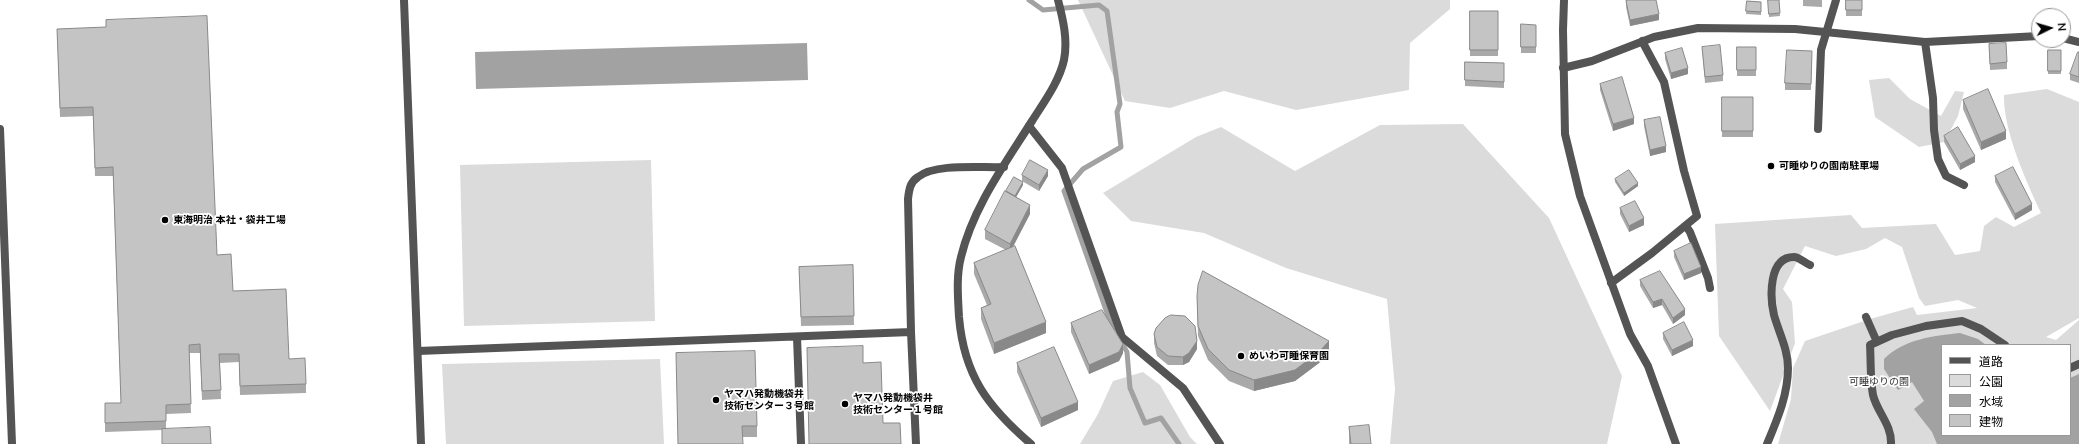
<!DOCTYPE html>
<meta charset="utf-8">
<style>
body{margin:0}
#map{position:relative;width:2079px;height:444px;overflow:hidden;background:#fff;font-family:Mulish,"Noto Sans JP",sans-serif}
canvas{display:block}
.legend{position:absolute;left:1941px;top:344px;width:130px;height:92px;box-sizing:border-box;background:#fff;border:1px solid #999;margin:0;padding:5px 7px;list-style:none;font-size:12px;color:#000}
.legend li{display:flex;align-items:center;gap:8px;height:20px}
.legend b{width:20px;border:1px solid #999}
.north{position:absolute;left:2031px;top:8px;width:40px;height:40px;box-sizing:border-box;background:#fff;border:1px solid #999;border-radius:50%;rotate:85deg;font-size:11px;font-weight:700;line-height:16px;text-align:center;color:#000}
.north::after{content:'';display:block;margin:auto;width:14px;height:18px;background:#000;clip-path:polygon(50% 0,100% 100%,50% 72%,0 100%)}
</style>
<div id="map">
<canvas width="2079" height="444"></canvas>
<ul class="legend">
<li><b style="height:5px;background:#545454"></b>道路</li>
<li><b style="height:11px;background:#dbdbdb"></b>公園</li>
<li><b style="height:11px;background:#a2a2a2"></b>水域</li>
<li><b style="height:11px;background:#c4c4c4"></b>建物</li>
</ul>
<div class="north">N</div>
</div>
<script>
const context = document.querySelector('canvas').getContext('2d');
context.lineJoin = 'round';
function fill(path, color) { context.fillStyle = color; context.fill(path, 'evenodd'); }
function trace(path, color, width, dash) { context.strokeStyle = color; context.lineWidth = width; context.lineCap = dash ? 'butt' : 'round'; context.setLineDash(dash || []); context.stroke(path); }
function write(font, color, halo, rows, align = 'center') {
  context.font = font + ' Mulish,"Noto Sans JP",sans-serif'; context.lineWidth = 3.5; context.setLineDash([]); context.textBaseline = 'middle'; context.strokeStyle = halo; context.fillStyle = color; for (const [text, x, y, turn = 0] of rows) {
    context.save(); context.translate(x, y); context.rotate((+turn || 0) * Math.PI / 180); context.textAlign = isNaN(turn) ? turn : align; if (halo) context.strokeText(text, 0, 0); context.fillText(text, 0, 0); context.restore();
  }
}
fill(new Path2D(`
 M1078 0H1450V9L1410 43 1409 90 1296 110 1224 91 1170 108 1125 101Z
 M1889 78 1910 99 1941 116 1955 91 1964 92 1958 116 1944 142 1919 147 1875 117 1869 80Z
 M2047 89 2079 102V318L2046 337 2056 340 2079 320V444H1778L1791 399 1793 368 1805 341 1870 319 1913 307 1917 315 1977 308 1958 300 1925 306 1919 298 1902 247 1885 238 1866 249 1836 256 1805 246 1783 289 1792 302 1795 343 1770 411 1719 336 1715 224 1851 215 1862 228 1936 224 1955 255 1980 251 1984 226 1996 217 2014 227 2041 213C2026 181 2003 130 2004 95ZM1942 345H2070V435H1942Z
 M1463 124 1549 218 1622 376 1607 444H1390L1395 389 1387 299 1286 268 1204 233 1131 221 1103 193 1196 137 1221 127 1295 171 1380 125Z
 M651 160 655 321 464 326 460 165Z
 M660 359 664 444H446L442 364Z
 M1143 372 1160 385 1190 437 1197 444H1080L1098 414 1113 381Z`), '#dbdbdb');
fill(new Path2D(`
 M807 43 808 80 476 89 475 52Z
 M1960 333 1978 339 1986 345H1942V435H2070V378L2079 374V444H1937L1932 432 1914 409 1924 401 1912 382 1898 390 1884 369V359C1904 339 1933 336 1960 333Z`), '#a2a2a2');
trace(new Path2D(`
 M1029 0 1043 10 1099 5 1107 11 1120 104 1117 112 1121 147 1083 169 1064 191 1113 330
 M1120 340 1127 352 1130 388 1145 423 1161 418 1179 444`), '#a2a2a2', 5);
trace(new Path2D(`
 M1925 42 1933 98 1934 130 1938 159 1946 176 1964 185
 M0 129 12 444
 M911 332 908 199C909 190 910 182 918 177 935 163 981 168 1004 167
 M797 337 801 444
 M418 351 911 332 916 444`), '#545454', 8);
trace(new Path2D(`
 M2063 38 2079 42
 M1563 68 1592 61 1654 37 1698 28 1795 29 1925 42 2039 36
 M1029 126 1062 168 1122 337 1183 388 1220 444
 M1818 129 1821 50 1836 0
 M1686 226 1690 232 1708 278 1710 288
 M1611 283 1652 253 1697 216 1684 171 1664 82 1642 41
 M1866 317 1877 342
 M2070 368 2079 364
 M1767 444C1777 420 1788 395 1788 368 1788 349 1779 333 1774 315 1770 298 1768 257 1794 257 1799 257 1805 263 1810 265
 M1891 444C1892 425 1877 412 1873 395 1870 379 1871 361 1870 345L1892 335 1926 326 1962 321 1981 329 2005 345`), '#545454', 8);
trace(new Path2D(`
 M404 0 421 444
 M1564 0 1563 30 1565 134 1580 196 1630 334 1648 366 1676 444
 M1031 444C988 407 964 376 959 317 958 298 956 276 961 257 973 207 1005 164 1032 121 1044 102 1059 82 1064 60 1068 40 1063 19 1058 0`), '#545454', 8);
fill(new Path2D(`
 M1768 0H1779L1780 16 1769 17Z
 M1803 0H1822V7L1803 6Z
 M1846 0H1862V16H1846Z
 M1626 1 1659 20 1630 26 1626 7Z
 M1747 1 1761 2V15L1746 14Z
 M1470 11H1498V56H1470Z
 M1536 25V53H1521V47Z
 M57 29 217 255 233 291 289 359 306 384V393L240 395 239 362 220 363 221 399 202 400 200 353H189L191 413 166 414V429L162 430 105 432V403H121L113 176H95L93 116 60 117Z
 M1989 44 2007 62V69L1990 70Z
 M1702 47 1723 75V81L1705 83Z
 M1737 47H1756V76H1737Z
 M2048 50H2061V74H2048Z
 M2079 52V83L2070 80V74Z
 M1665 53 1688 74 1671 79 1665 59Z
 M1812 57 1811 90H1785V83Z
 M1465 62 1504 63V88L1465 86Z
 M1600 84 1634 124 1613 131 1600 90Z
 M1722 97H1753V137H1722Z
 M1963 100 2006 139 1981 150 1963 109Z
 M1644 120 1666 152 1650 156 1644 126Z
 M1944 136 1975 162 1960 170 1944 142Z
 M1022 175 1048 176 1039 191 1022 181Z
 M1995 176 2032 210 2015 220 1995 182Z
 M1615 179 1638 186 1624 196 1615 182Z
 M1023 185 1016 197 1030 214 1013 247 1046 333 994 354 981 319V308L987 305 974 274V263L1006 250 985 239V230L1006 192V191Z
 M1620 208 1644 225 1629 232 1620 214Z
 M1674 251 1701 273 1684 280 1674 257Z
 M853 265 854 325 801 326 799 267Z
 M1640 280 1685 315 1673 324 1662 305 1653 308 1640 286Z
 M1197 296 1329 352 1319 363 1295 381 1254 391 1229 381 1208 360 1198 336Z
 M1071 323 1123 353 1119 361 1089 374 1071 332Z
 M1663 333 1693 346 1672 356 1663 339Z
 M1154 334 1197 349 1189 362 1183 365H1168L1157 356 1154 343Z
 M1017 363 1078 410 1041 427 1017 372Z
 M676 364 757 426V437H742Z
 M1349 427 1371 444H1349Z`), '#a9a9a9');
fill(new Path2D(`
 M1659 14V20L1630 26V20Z
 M1688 68V74L1671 79V73Z
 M1634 118V124L1613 131V124Z
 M2006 131V139L1981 150V142Z
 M1666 146V152L1650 156V150Z
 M1975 156V162L1960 170V164Z
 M1048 170V176L1039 191V185Z
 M1023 182V185L1015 199V196Z
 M1638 183V186L1624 196V193Z
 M2032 204V210L2015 220V214Z
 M1030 205V214L1010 252V244Z
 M1644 218V225L1629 232V226Z
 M1701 267V273L1684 280V274Z
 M1662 299V305L1653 308V302Z
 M1685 309V315L1673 324V318Z
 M1046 322V333L994 354V343Z
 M1693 340V346L1672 356V350Z
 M1197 341V349L1189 362 1183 365V357Z
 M1329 341V352L1319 363 1295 381 1254 391V380Z
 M1123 344V353L1119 361 1089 374V365Z
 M1078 402V410L1041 427V418Z`), '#898989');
const building = new Path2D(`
 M1629 0H1656L1659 14 1630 20 1626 1Z
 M1768 0H1779L1780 13 1769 14Z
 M1846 0H1862V10H1846Z
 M1747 1 1761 2V12L1746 11Z
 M1470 11H1498V50H1470Z
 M207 16 217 255 231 254 233 291 286 289 289 359 305 358 306 384 240 386 239 354H219L221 390 202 391 200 344 189 345 191 404 166 405V421L105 423V403H121L113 167 95 168 93 107 60 108 57 29 106 27V20Z
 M1521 24 1536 25V47H1521Z
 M2006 43 2007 62 1990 64 1989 44Z
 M1720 45 1723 75 1705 77 1702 47Z
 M1737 47H1756V70H1737Z
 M1682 48 1688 68 1671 73 1665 53Z
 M1787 50 1812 51 1811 84 1785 83Z
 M2048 50H2061V71H2048Z
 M2078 52H2079V77L2070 74Z
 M1465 62 1504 63V82L1465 80Z
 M1622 77 1634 118 1613 124 1600 84Z
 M1988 89 2006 131 1981 142 1963 100Z
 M1722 97H1753V131H1722Z
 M1660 117 1666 146 1650 150 1644 120Z
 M1958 127 1975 156 1960 164 1944 136Z
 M1030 160 1048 170 1039 185 1022 175Z
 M2013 167 2032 204 2015 214 1995 176Z
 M1629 170 1638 183 1624 193 1615 179Z
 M1014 177 1023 182 1015 196 1006 191Z
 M1005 191 1030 205 1010 244 985 230Z
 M1635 201 1644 218 1629 226 1620 208Z
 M1691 243 1701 267 1684 274 1674 251Z
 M1015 246 1046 322 994 343 981 308 991 304 974 263Z
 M853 265 854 316 801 317 799 267Z
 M1203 271 1329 341 1319 352 1295 370 1254 380 1229 370 1208 349 1198 326 1197 296 1198 285Z
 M1660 271 1685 309 1673 318 1662 299 1653 302 1640 280Z
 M1102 310 1123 344 1119 352 1089 365 1071 323Z
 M1171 315 1185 316 1195 326 1197 341 1189 353 1183 357 1168 356 1157 347 1154 334 1156 328 1165 318Z
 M1684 322 1693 340 1672 350 1663 333Z
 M863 346V363L881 362 883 423H900L901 444H809L807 348Z
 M1054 347 1078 402 1041 418 1017 363Z
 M755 351 757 426H742L743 444H678L676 353Z
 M1369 425 1371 444H1351L1349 427Z
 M210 427 211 444H162V429Z`);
fill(building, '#c4c4c4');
trace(building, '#898989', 1);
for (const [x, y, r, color] of [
 [1771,166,4,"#000"],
 [165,220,4,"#000"],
 [1241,356,4,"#000"],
 [716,400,4,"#000"],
 [845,404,4,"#000"]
]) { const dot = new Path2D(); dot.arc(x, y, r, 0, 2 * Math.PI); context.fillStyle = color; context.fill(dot); trace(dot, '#fff', 1.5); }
write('bold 10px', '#000', '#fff', [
 ["可睡ゆりの園南駐車場",1779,166],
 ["東海明治 本社・袋井工場",173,220],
 ["めいわ可睡保育園",1249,356],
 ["ヤマハ発動機袋井",724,394],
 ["技術センター３号館",724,406],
 ["ヤマハ発動機袋井",853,398],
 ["技術センター１号館",853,410]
], 'left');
write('10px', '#323232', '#fff', [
 ["可睡ゆりの園",1879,382]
]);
</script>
